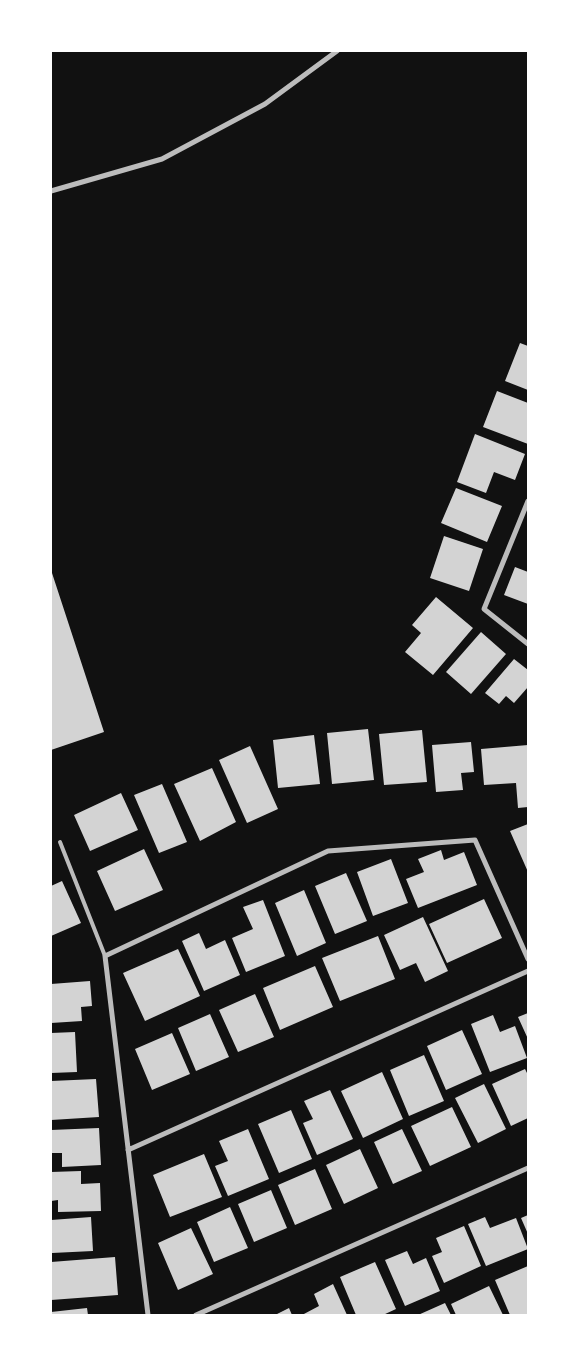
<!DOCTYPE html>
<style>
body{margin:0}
#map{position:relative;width:579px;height:1366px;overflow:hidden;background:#111;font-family:Quicksand,sans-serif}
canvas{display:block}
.frame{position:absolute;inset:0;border:52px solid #fff;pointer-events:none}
</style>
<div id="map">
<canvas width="579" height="1366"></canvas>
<div class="frame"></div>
</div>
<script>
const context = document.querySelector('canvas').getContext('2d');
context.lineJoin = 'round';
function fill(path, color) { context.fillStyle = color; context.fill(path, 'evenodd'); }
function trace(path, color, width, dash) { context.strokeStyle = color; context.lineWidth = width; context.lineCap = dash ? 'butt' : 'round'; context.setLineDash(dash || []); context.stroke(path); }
fill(new Path2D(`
 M520 343 528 346V390L505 381Z
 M497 391 528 403V444L483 427Z
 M475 434 525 454 515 480 494 472 486 493 457 482Z
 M456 488 502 506 487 542 441 523Z
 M444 536 483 549 469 591 430 578Z
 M515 567 528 572V604L504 595Z
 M52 573 104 732 51 750V574Z
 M436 597 473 628 433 675 405 652 421 633 412 625Z
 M481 632 506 654 471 694 446 672Z
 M514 659 528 670V687L514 703 506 696 499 704 485 693Z
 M368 729 374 780 332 784 327 733Z
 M422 730 427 782 384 785 379 734Z
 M314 735 320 784 278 788 273 740Z
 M471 742 474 772 461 773 463 790 436 792 432 745Z
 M528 745V807L518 808 516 783 484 785 481 749Z
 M250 746 278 809 247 823 219 760Z
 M212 768 236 822 200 841 174 784Z
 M162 784 187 842 159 853 134 795Z
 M121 793 138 830 90 851 74 815Z
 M528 824V872L510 831Z
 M144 849 163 890 115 911 97 871Z
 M441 850 444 860 464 852 477 885 418 908 406 879 424 872 418 859Z
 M391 859 408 903 373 916 357 872Z
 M346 873 367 921 335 934 315 886Z
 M62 881 81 923 51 936V886Z
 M304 890 326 943 297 956 275 903Z
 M484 899 502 938 447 963 429 924Z
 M263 900 285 956 246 972 232 938 253 929 243 907Z
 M423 917 448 971 425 982 416 963 400 970 384 935Z
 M199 933 206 949 225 940 240 975 204 991 182 941Z
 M378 936 395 979 340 1001 322 958Z
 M178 949 200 996 145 1021 123 973Z
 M315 966 333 1007 280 1030 263 988Z
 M90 981 92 1006 81 1007 82 1021 51 1023V984Z
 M255 994 274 1037 238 1052 219 1010Z
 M528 1013V1039L518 1017Z
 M210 1014 229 1057 196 1071 178 1028Z
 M493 1015 500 1032 515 1026 527 1058 490 1072 471 1024Z
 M462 1030 482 1074 446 1090 427 1046Z
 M75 1032 77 1072 51 1073V1033Z
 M172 1033 190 1074 152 1090 135 1049Z
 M424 1055 444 1101 409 1116 390 1070Z
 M525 1069 528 1075V1118L511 1126 492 1084Z
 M382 1072 403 1119 363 1138 341 1091Z
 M96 1079 99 1117 51 1120V1081Z
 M484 1084 506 1129 478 1143 455 1098Z
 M330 1090 353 1139 317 1155 303 1123 313 1119 304 1101Z
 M452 1107 471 1147 430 1166 411 1126Z
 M291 1110 312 1159 279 1173 258 1124Z
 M99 1128 101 1165 62 1167V1153H51V1130Z
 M248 1129 269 1179 228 1196 215 1166 228 1161 219 1141Z
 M402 1129 422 1171 393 1184 374 1142Z
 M360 1149 378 1188 344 1204 326 1165Z
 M204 1154 222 1197 170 1217 153 1175Z
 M315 1169 332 1209 295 1225 278 1185Z
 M81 1171V1184L100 1183 101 1211 58 1212V1200L51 1201V1172Z
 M271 1190 287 1228 254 1242 238 1204Z
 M230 1207 248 1248 214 1262 197 1222Z
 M528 1215V1234L521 1218Z
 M91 1217 93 1251 52 1253 51 1220Z
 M485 1217 490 1228 516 1218 528 1249 486 1266 468 1224Z
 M464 1226 481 1266 444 1283 432 1256 442 1252 436 1238Z
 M191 1228 213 1274 178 1290 158 1243Z
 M407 1251 413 1264 426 1258 440 1291 405 1306 385 1260Z
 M115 1257 118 1295 51 1300V1262Z
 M375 1262 396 1309 383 1315H356L340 1277Z
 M528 1266V1315H510L495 1280Z
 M333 1284 347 1315H302L319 1306 314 1294Z
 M489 1286 503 1315H456L451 1304Z
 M445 1303 451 1315H418Z
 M87 1308 88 1315H51V1312Z
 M289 1308 292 1315H275Z`), '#d3d3d3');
trace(new Path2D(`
 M60 842 105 956`), '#bcbcbc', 4);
trace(new Path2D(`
 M51 191 162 159 265 104 337 51
 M528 501 484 609 528 644
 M128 1150 528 971
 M148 1315 105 956 328 851 475 840 528 959
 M196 1315 528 1168`), '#bcbcbc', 5);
</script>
